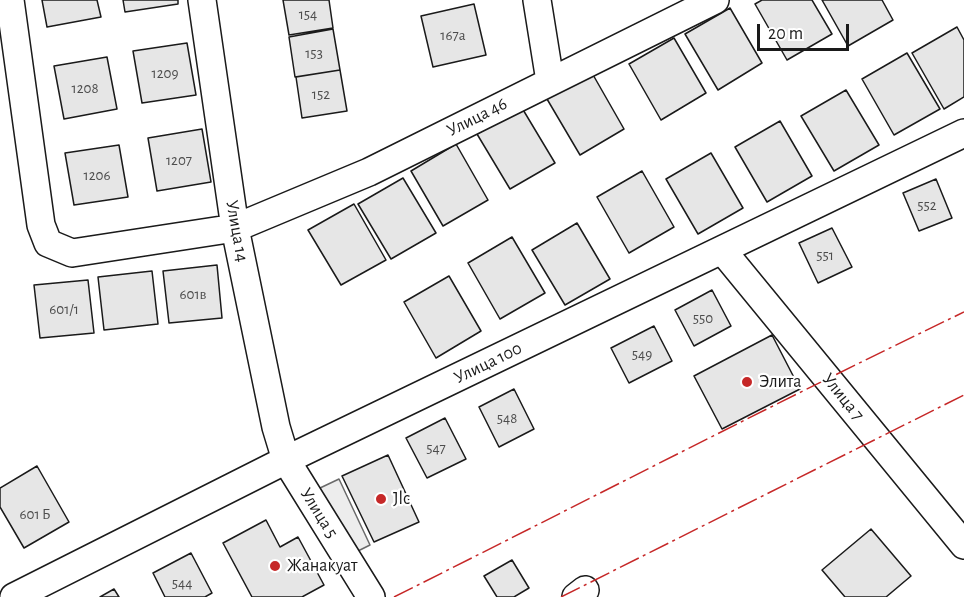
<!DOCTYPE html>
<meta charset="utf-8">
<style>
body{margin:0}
#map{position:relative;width:964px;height:597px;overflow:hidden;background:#fff;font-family:"Alegreya Sans",sans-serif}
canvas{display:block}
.scale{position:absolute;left:757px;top:24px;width:92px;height:27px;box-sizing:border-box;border:3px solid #1a1a1a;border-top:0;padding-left:8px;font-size:18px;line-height:21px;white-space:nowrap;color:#1a1a1a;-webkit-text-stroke:4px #fff;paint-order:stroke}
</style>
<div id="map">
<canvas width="964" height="597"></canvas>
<div class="scale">20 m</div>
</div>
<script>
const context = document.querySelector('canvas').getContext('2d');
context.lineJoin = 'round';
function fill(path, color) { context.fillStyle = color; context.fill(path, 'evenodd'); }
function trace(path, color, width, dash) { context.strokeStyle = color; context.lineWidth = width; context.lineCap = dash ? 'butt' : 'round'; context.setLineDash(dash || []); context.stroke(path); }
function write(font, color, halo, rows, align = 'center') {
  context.font = font + ' "Alegreya Sans",sans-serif'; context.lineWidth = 4.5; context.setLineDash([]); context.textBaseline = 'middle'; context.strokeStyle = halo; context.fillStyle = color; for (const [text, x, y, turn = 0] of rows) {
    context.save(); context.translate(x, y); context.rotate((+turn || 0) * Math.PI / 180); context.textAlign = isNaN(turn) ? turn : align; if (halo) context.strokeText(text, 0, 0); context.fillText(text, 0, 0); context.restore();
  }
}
const parking = new Path2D(`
 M339 479 370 545 350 555 320 488Z`);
fill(parking, '#ededed');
trace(parking, '#6a6a6a', 1.5);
const building = new Path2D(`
 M42 0H97L101 17 47 27Z
 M123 0H178V4L125 12Z
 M283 0H329L333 28 289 35Z
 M762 0H812L832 34 787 60 755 4Z
 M822 0H882L893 20 848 46Z
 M474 4 486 55 433 67 421 16Z
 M730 8 762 63 718 90 685 34Z
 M957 27 964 40V97L944 109 912 53Z
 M333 29 340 70 295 77 289 37Z
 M674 38 706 93 661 120 629 64Z
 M187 43 196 95 142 103 133 51Z
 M907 53 940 109 894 135 862 79Z
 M107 57 117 109 64 119 54 66Z
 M340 70 347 111 302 118 296 77Z
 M592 73 624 129 580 155 547 99Z
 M846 90 879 145 834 171 801 116Z
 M522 108 555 163 510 189 477 134Z
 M780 121 812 176 767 202 735 147Z
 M202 129 211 182 157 191 148 138Z
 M456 144 488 200 443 226 411 171Z
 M119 145 128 197 74 205 65 153Z
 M711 153 743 208 698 234 666 179Z
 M642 171 674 227 629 253 597 197Z
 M403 178 436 233 391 259 358 204Z
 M936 179 952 218 919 231 903 193Z
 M354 204 386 260 341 285 308 230Z
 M577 223 610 279 565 305 532 250Z
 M832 228 852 267 818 283 799 243Z
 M512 237 545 293 500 319 468 263Z
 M217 265 222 318 169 323 163 271Z
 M152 271 158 324 104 330 98 277Z
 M449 276 481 331 436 358 404 302Z
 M88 280 94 333 40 338 34 285Z
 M712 290 731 326 694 346 675 310Z
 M654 326 672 361 629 383 611 348Z
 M772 335 800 389 722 429 694 376Z
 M514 389 534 429 499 447 479 407Z
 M445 418 466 459 427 478 406 438Z
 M388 455 419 522 374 542 342 476Z
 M37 466 69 522 24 548 0 507V488Z
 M266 520 280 547 298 537 324 585 302 597H252L223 543Z
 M871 529 911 576 886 597H845L822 570Z
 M191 553 212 593 205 597H165L153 573Z
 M512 560 529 588 514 597H497L484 576Z
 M114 589 119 597H100Z`);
fill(building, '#e6e6e6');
trace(building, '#1a1a1a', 1.5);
const minor = new Path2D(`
 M10 0 41 225 48 243 72 253 235 228 369 172 715 0
 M202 0 235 228 276 427 286 460 371 597
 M537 0 550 81
 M722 250 964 545
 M14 597 286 460 964 133
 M576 597 585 590`);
trace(minor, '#1a1a1a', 30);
trace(minor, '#fff', 27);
trace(new Path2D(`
 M394 597C584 502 773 404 964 312
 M561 597 964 395`), '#c62828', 1.5, [21, 4.5, 3, 4.5]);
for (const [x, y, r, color] of [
 [747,382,6,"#c62828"],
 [381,499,6,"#c62828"],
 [275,566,6,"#c62828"]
]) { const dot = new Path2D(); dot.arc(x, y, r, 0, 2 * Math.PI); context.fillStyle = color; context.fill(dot); trace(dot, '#fff', 2); }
write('15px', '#4d4d4d', null, [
 ["154",308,14],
 ["167а",453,35],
 ["153",314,53],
 ["1209",165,73],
 ["1208",85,88],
 ["152",321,94],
 ["1207",179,160],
 ["1206",97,175],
 ["552",927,205],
 ["551",825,255],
 ["601в",193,294],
 ["601/1",64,309],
 ["550",703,318],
 ["549",642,354],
 ["548",507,418],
 ["547",436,448],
 ["601 Б",35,514],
 ["544",182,583]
]);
write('18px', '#1a1a1a', '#fff', [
 ["Улица 46",477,117,-27],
 ["Улица 14",237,231,80],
 ["Улица 100",488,363,-26],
 ["Улица 7",843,397,51],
 ["Улица 5",319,513,58]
]);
write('18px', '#1a1a1a', '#fff', [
 ["Элита",759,382],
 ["Jlc",393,499],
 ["Жанакуат",287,566]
], 'left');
</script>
